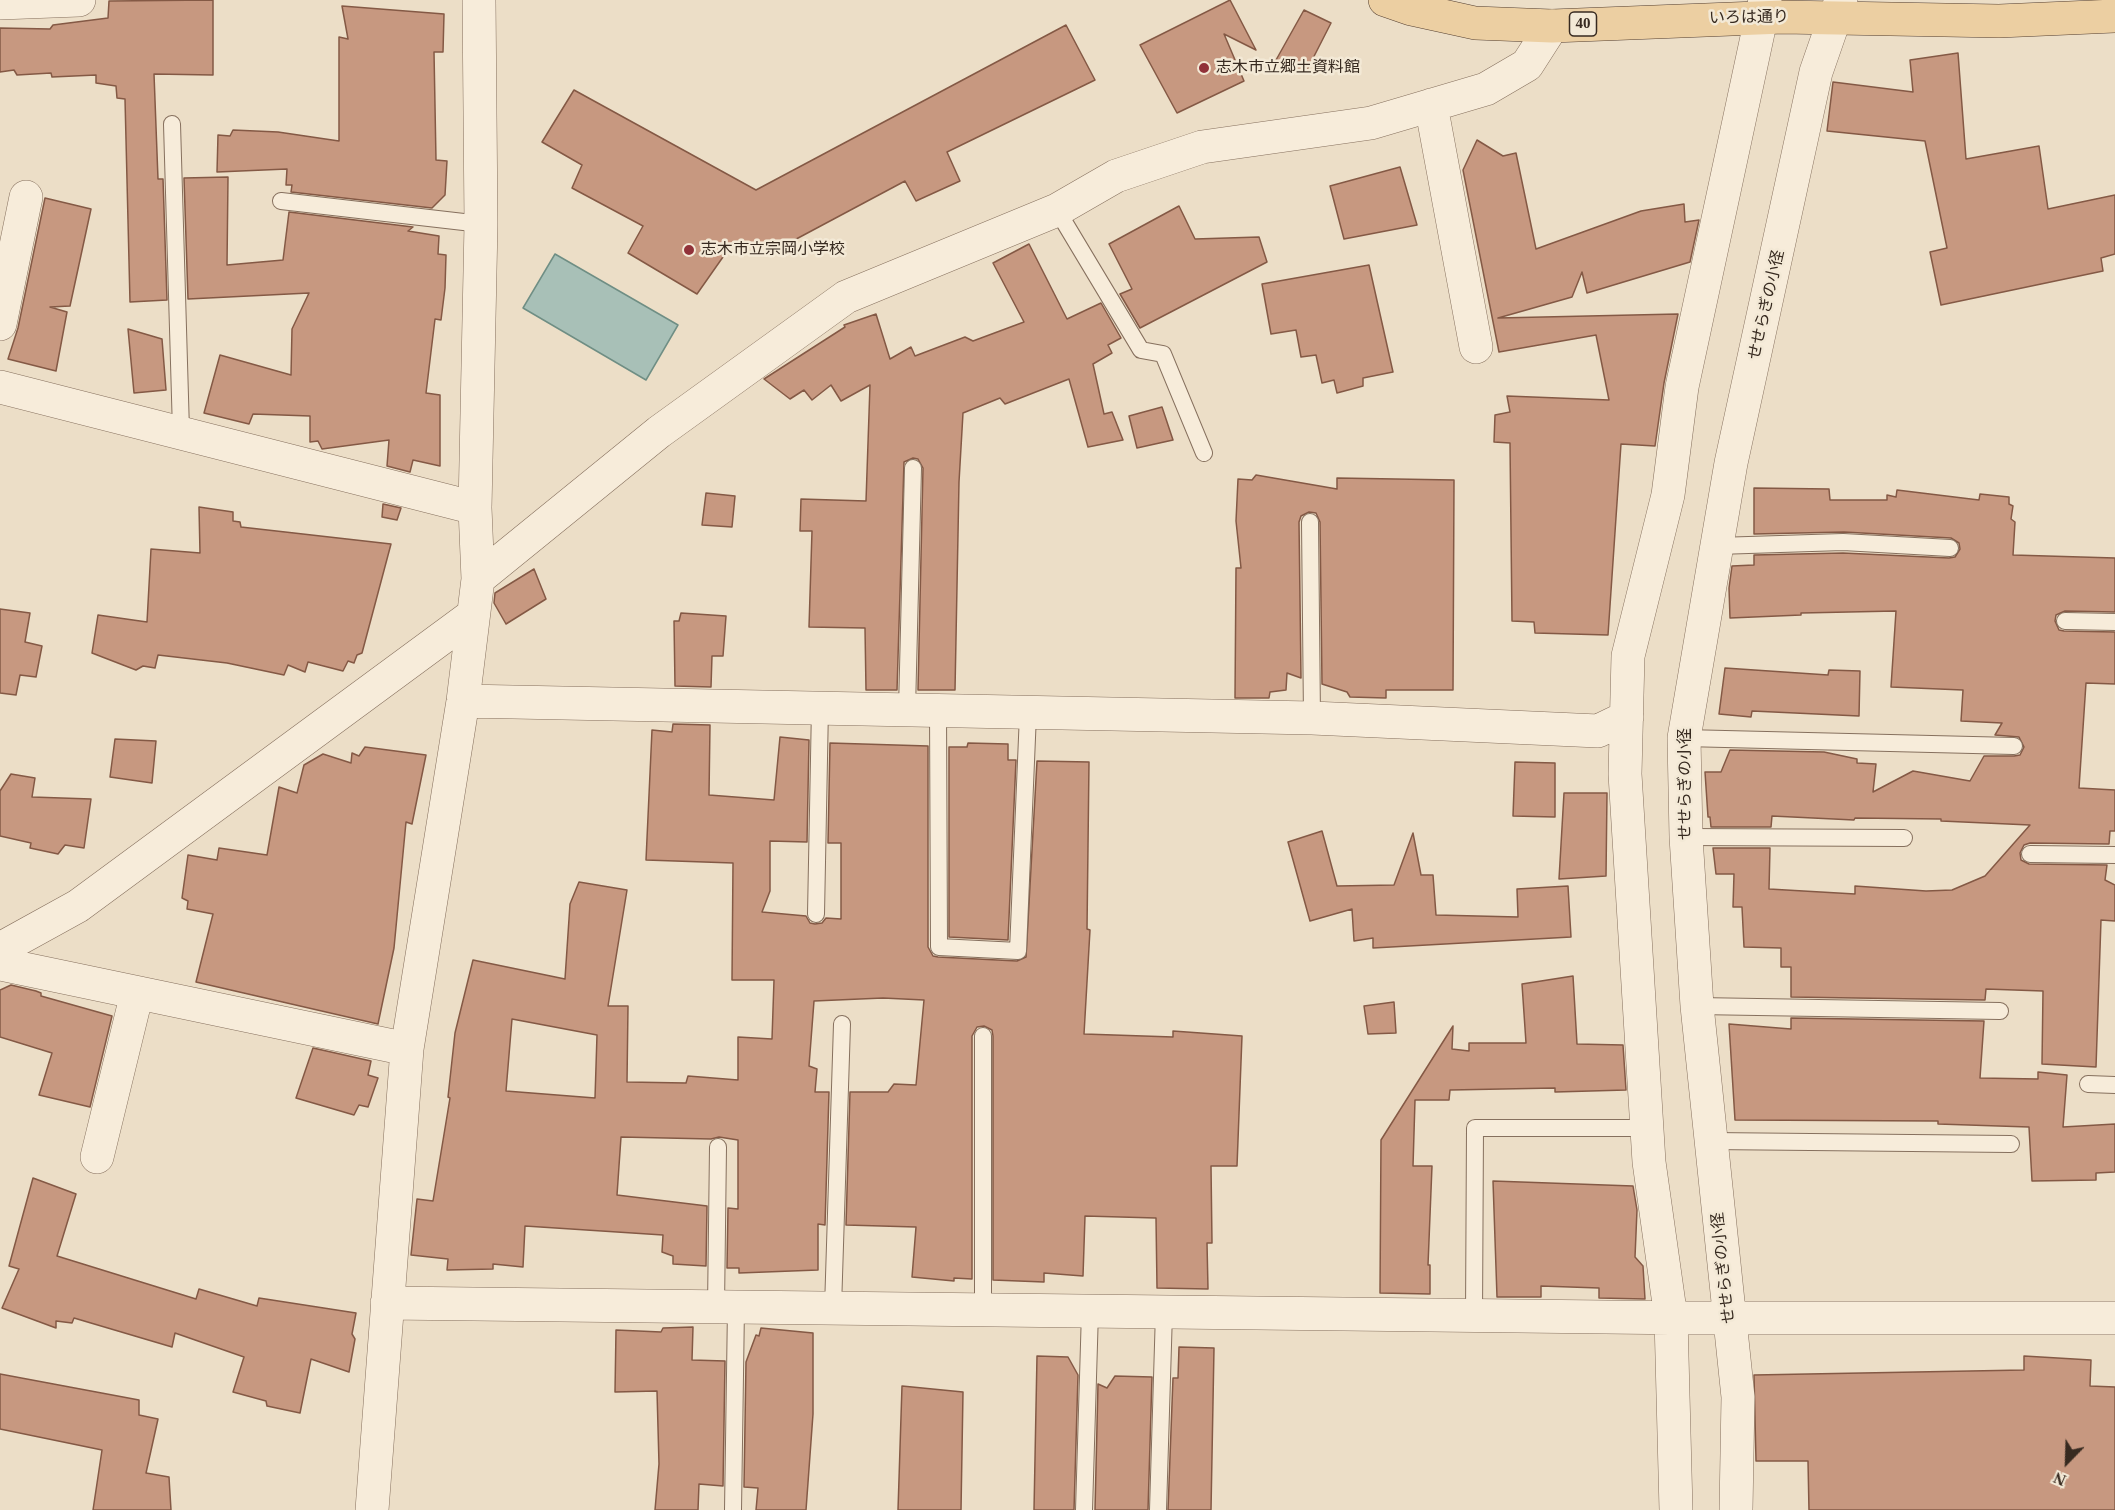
<!DOCTYPE html>
<meta charset="utf-8">
<style>
body{margin:0}
#map{position:relative;width:2115px;height:1510px;overflow:hidden;background:#ecdec7;font-family:"Times New Roman",serif}
canvas{display:block}
.north{position:absolute;left:2037px;top:1432px;width:60px;height:60px;-webkit-text-stroke:4px #f3e9d6;paint-order:stroke;rotate:203deg;font-size:16px;font-weight:700;line-height:24px;text-align:center;color:#372a20}
.north::after{content:'';display:block;margin:auto;width:21px;height:27px;background:#372a20;clip-path:polygon(50% 0,100% 100%,50% 72%,0 100%)}
</style>
<div id="map">
<canvas width="2115" height="1510"></canvas>
<div class="north">N</div>
</div>
<script>
const context = document.querySelector('canvas').getContext('2d');
context.lineJoin = 'round';
function fill(path, color) { context.fillStyle = color; context.fill(path, 'evenodd'); }
function trace(path, color, width, dash) { context.strokeStyle = color; context.lineWidth = width; context.lineCap = dash ? 'butt' : 'round'; context.setLineDash(dash || []); context.stroke(path); }
function write(font, color, halo, rows, align = 'center') {
  context.font = font + ' "Times New Roman","Noto Sans JP",serif'; context.lineWidth = 5; context.setLineDash([]); context.textBaseline = 'middle'; context.strokeStyle = halo; context.fillStyle = color; for (const [text, x, y, turn = 0] of rows) {
    context.save(); context.translate(x, y); context.rotate((+turn || 0) * Math.PI / 180); context.textAlign = isNaN(turn) ? turn : align; if (halo) context.strokeText(text, 0, 0); context.fillText(text, 0, 0); context.restore();
  }
}
const water = new Path2D(`
 M555 254 678 325 646 380 523 308Z`);
fill(water, '#a8c0b7');
trace(water, '#6f8e84', 1.5);
const building = new Path2D(`
 M213 0V75L154 74 158 179H163L167 300 130 302 125 99 117 98 116 86 96 83V75L52 77 51 73 17 75 14 70 0 72V28L50 29 53 25 108 18 109 1Z
 M1230 0 1256 50 1224 34 1244 81 1177 113 1140 45Z
 M342 6 444 14 443 52H434L436 160 447 161 445 195 432 208 291 192 292 185H286L287 169 217 172 218 135 230 136 233 130 278 132 339 141V37L348 39Z
 M1304 10 1331 23 1305 74 1276 60Z
 M1066 25 1095 80 947 152 960 181 916 201 905 181 785 245 730 247 697 294 628 253 643 226 572 188 582 165 542 142 574 90 756 190Z
 M1958 53 1966 159 2039 146 2048 209 2115 195V254L2101 258 2103 271 1941 305 1930 252 1947 248 1925 141 1827 131 1833 82 1913 92 1910 60Z
 M1477 140 1503 156 1516 153 1536 249 1641 211 1684 204 1685 222 1699 220 1690 262 1587 293 1582 272 1572 297 1498 318 1678 314 1664 383 1655 446 1621 444 1608 635 1535 633 1534 622 1512 621 1510 443 1494 442 1495 415 1510 412 1507 396 1609 400 1596 335 1499 352 1463 170Z
 M1400 167 1417 225 1344 239 1330 186Z
 M228 177 227 265 283 260 289 212 413 227 408 231 439 236 438 254 446 255 445 288 441 320 435 319 426 393 440 395V466L413 460 410 472 387 466 389 440 322 449 318 441 310 442V416L253 414 249 424 204 413 220 355 291 375 292 329 309 293 188 299 184 178Z
 M45 198 91 209 70 306 50 307 67 312 56 371 8 359 18 328Z
 M1179 206 1195 239 1259 237 1267 262 1140 328 1120 294 1132 289 1109 244Z
 M1029 244 1067 319 1101 303 1121 338 1108 345 1112 353 1093 364 1104 414 1112 412 1123 440 1088 447 1069 379 1005 404 1000 398 963 413 959 482 955 690H918L923 468 918 459 913 458 904 462 897 690H866L865 628 809 627 812 531H800L801 499 866 501 870 385 841 401 831 385 812 400 804 390 790 399 764 379 845 327 844 325 876 314 890 359 911 347 915 356 965 337 973 341 1024 322 993 263Z
 M1369 265 1393 372 1363 378V386L1337 393 1334 380 1322 383 1316 355 1301 357 1296 330 1271 334 1262 284Z
 M128 329 162 339 166 390 134 393Z
 M1162 407 1173 440 1137 448 1129 416Z
 M1256 475 1337 489V478L1454 480 1453 690H1386V698L1350 697 1347 692 1322 684 1320 522 1316 513 1309 512 1301 516 1299 522 1301 678 1287 673 1286 690 1270 692 1269 698H1235L1236 568H1241L1236 521 1238 479 1252 480Z
 M1754 488 1829 489 1830 500H1887V495L1896 497 1897 490 1979 500 1980 494 2009 497V504L2013 506 2011 519 2015 522 2013 555 2115 558V612L2065 611 2056 615 2055 621 2059 630 2064 631 2115 632V684L2086 683 2079 788 2115 790V831H2110L2109 844 2030 843 2024 845 2020 853 2021 860 2029 864 2107 865 2105 880 2115 885V921L2101 920 2096 1067 2042 1064 2043 991 1986 989 1985 1000 1791 997V967H1781V948L1744 947 1742 907H1733L1734 874H1716L1713 848H1770L1769 889 1855 894V886L1926 891 1952 890 1985 876 2030 825 1941 821V819L1855 818 1854 820 1772 816 1771 827H1711L1710 817H1708L1705 772H1721L1730 750 1824 752 1857 759V763L1876 764 1873 792 1913 771 1970 781 1984 756H2014L2020 755 2024 747 2019 737 1995 735 2002 723 1961 721 1963 690 1891 687 1896 611 1801 613V615L1730 618 1729 588 1732 566 1754 565V555L1843 553 1949 558 1955 557 1960 549 1959 543 1951 538 1844 532 1754 534Z
 M706 493 735 496 732 527 702 525Z
 M383 504 401 508 397 520 382 517Z
 M199 507 233 512V521L240 522 241 527 391 544 362 653 357 655 354 663 348 661 343 671 308 662 305 672 288 665 284 675 227 663 158 655 155 668 143 666 136 670 92 653 98 615 147 622 151 549 200 553Z
 M534 569 546 599 506 624 494 603 495 593Z
 M0 609 30 613 25 642 42 646 36 677 20 675 16 695 0 693Z
 M681 613 726 616 723 656H712L711 687 675 686 674 621H679Z
 M1725 668 1828 675 1829 670 1860 671 1859 716 1752 711 1751 717 1719 714Z
 M673 724 710 725 709 795 774 800 780 737 809 740 807 842 770 841V891L762 912 806 916 810 923 815 924 822 923 826 918 841 919V843H828L830 743 928 746V947L933 956 938 957 1017 961 1026 957 1037 761 1089 762 1087 929 1090 930 1084 1034 1173 1037V1031L1242 1036 1237 1166H1211L1212 1243H1207L1208 1289 1157 1288 1156 1218 1085 1216 1083 1276 1044 1273V1282L993 1280V1036L992 1030 984 1026 977 1027 972 1036V1279L954 1278V1281L912 1277 916 1227 846 1225 850 1092H888L894 1084 916 1085 924 1000 883 998 814 1001 809 1066 817 1069 815 1092H829L825 1225 818 1224V1270L739 1273V1268H727L728 1208 738 1209V1140L719 1137 711 1139 621 1137 617 1195 707 1206 706 1266 673 1264V1256L662 1252 663 1235 525 1226 523 1267 493 1264V1269L447 1270 448 1259 411 1255 417 1199 433 1201 450 1098 448 1097 455 1033 473 960 565 979 570 904 579 882 627 890 608 1006H628L627 1082 686 1083 688 1076 738 1080V1037L772 1039 774 980H732L733 863 646 860 652 730 672 732ZM512 1019 597 1035 595 1098 506 1091Z
 M115 739 156 741 152 783 110 777Z
 M968 743 1008 744V760H1016L1008 940 949 937V747H967Z
 M365 747 426 755 412 824 406 822 394 948 378 1024 196 982 213 914 187 909 188 901 182 898 188 855 217 860 219 848 267 855 279 787 297 793 304 765 323 754 351 763 352 753 359 756Z
 M1515 762 1555 763V817L1513 816Z
 M11 774 35 778 32 797 91 799 84 848 65 845 58 854 30 848 31 843 0 836V791Z
 M1564 793H1607L1606 876 1559 879Z
 M1322 831 1337 886 1394 885 1413 833 1421 875H1433L1436 915 1518 917 1517 889 1568 886 1571 937 1373 948V938L1354 941 1352 909 1310 921 1288 842Z
 M1573 976 1577 1044 1623 1045 1626 1090 1555 1092V1088L1450 1090 1449 1100H1415L1413 1166H1432L1428 1265H1430V1294L1380 1293 1381 1140 1453 1026 1452 1049 1469 1051V1043H1526L1522 984Z
 M11 985 36 991 41 993V996L112 1016 90 1107 39 1095 52 1053 0 1037V990Z
 M1394 1002 1396 1033 1368 1034 1364 1006Z
 M1791 1018 1984 1021 1980 1078 2038 1079V1072L2067 1075 2063 1127 2115 1124V1172L2096 1173V1180L2032 1181 2029 1127 1938 1124V1121L1735 1120 1729 1024 1791 1029Z
 M313 1048 371 1061 368 1075 378 1078 368 1107 359 1105 354 1115 296 1098Z
 M33 1178 76 1194 57 1256 196 1299 199 1289 257 1306 259 1298 356 1313 352 1334 355 1339 349 1372 311 1359 300 1413 267 1406 266 1401 233 1392 244 1357 175 1333 172 1347 74 1318 72 1323 56 1321V1328L2 1308 19 1269 9 1266Z
 M1493 1181 1633 1186 1637 1210 1635 1257 1643 1266 1645 1299 1599 1298V1288L1541 1286V1297H1497Z
 M693 1327 692 1360 725 1361 723 1486 699 1484 698 1510H655L659 1464 657 1391 615 1392 616 1330 661 1332 663 1328Z
 M761 1328 813 1333V1414L806 1510H756L758 1488 744 1487 746 1362 756 1335 759 1336Z
 M1179 1347 1214 1348 1211 1510H1168L1173 1378H1178Z
 M1037 1356 1068 1357 1078 1375 1074 1510H1034Z
 M2024 1356 2091 1360 2090 1386 2115 1387V1510H1809L1808 1461H1756L1754 1375 2024 1370Z
 M0 1374 139 1400V1415L158 1419 146 1473 169 1477 171 1510H93L102 1450 0 1429Z
 M1115 1376 1152 1377 1148 1510H1095L1098 1384 1107 1388Z
 M902 1386 963 1392 961 1510H898Z`);
fill(building, '#c79880');
trace(building, '#845945', 1.5);
const lane = new Path2D(`
 M172 124 181 431
 M281 201 481 224
 M1057 210 1141 350 1163 354 1204 453
 M1310 522 1312 718
 M1717 546 1843 542 1950 548
 M2065 621 2115 622
 M907 709 913 468
 M938 710 939 947 1018 951 1028 714
 M1684 738 2014 746
 M1686 837 1904 838
 M2030 854 2115 855
 M816 914 820 707
 M1697 1006 2000 1011
 M983 1036V1310
 M2088 1084 2115 1085
 M1711 1141 2011 1144
 M716 1307 718 1147
 M833 1308 842 1024
 M1474 1316 1475 1128H1647
 M733 1510 736 1307
 M1084 1510 1090 1311
 M1158 1510 1164 1312`);
const street = new Path2D(`
 M0 3 79 0
 M1431 105 1476 347
 M0 324 26 197
 M0 387 475 508
 M478 579 659 432 846 297 1057 210 1116 176 1202 147 1371 123 1486 89 1527 65 1552 26
 M463 701 1312 718 1598 731 1627 717
 M0 949 78 906 473 615
 M0 964 407 1049
 M97 1157 137 993
 M387 1303 1692 1318H2115
 M372 1510 407 1049 463 701 478 579 475 508 481 224 479 0
 M1676 1510 1671 1318 1649 1162 1625 774 1628 656 1668 495 1682 387 1765 0
 M1736 1510 1738 1397 1697 1006 1686 837 1684 738 1731 463 1816 72 1841 0`);
const primary = new Path2D(`
 M1385 0 1411 9 1475 23 1552 26 1783 17 1999 21 2115 16`);
trace(lane, '#86705e', 18);
trace(street, '#86705e', 34);
trace(primary, '#543f31', 34);
trace(lane, '#f7ecda', 16);
trace(street, '#f7ecda', 33);
trace(primary, '#eccfa2', 33);
for (const [x, y, r, color] of [
 [1204,68,6,"#913239"],
 [689,250,6,"#913239"]
]) { const dot = new Path2D(); dot.arc(x, y, r, 0, 2 * Math.PI); context.fillStyle = color; context.fill(dot); trace(dot, '#f3e9d6', 2); }
for (const [x, y, w] of [
 [1583,24,27]
]) { const box = new Path2D(); box.roundRect(x - w / 2, y - 12, w, 24, 4.5); context.fillStyle = '#f3e9d6'; context.fill(box); trace(box, '#372a20', 1.5); }
write('bold 15px', '#372a20', null, [
 ["40",1583,24]
]);
write('16px', '#372a20', '#f3e9d6', [
 ["いろは通り",1749,18,-1],
 ["せせらぎの小径",1767,305,-77],
 ["せせらぎの小径",1686,784,-90],
 ["せせらぎの小径",1724,1268,-96]
]);
write('16px', '#372a20', '#f3e9d6', [
 ["志木市立郷土資料館",1216,68],
 ["志木市立宗岡小学校",701,250]
], 'left');
</script>
